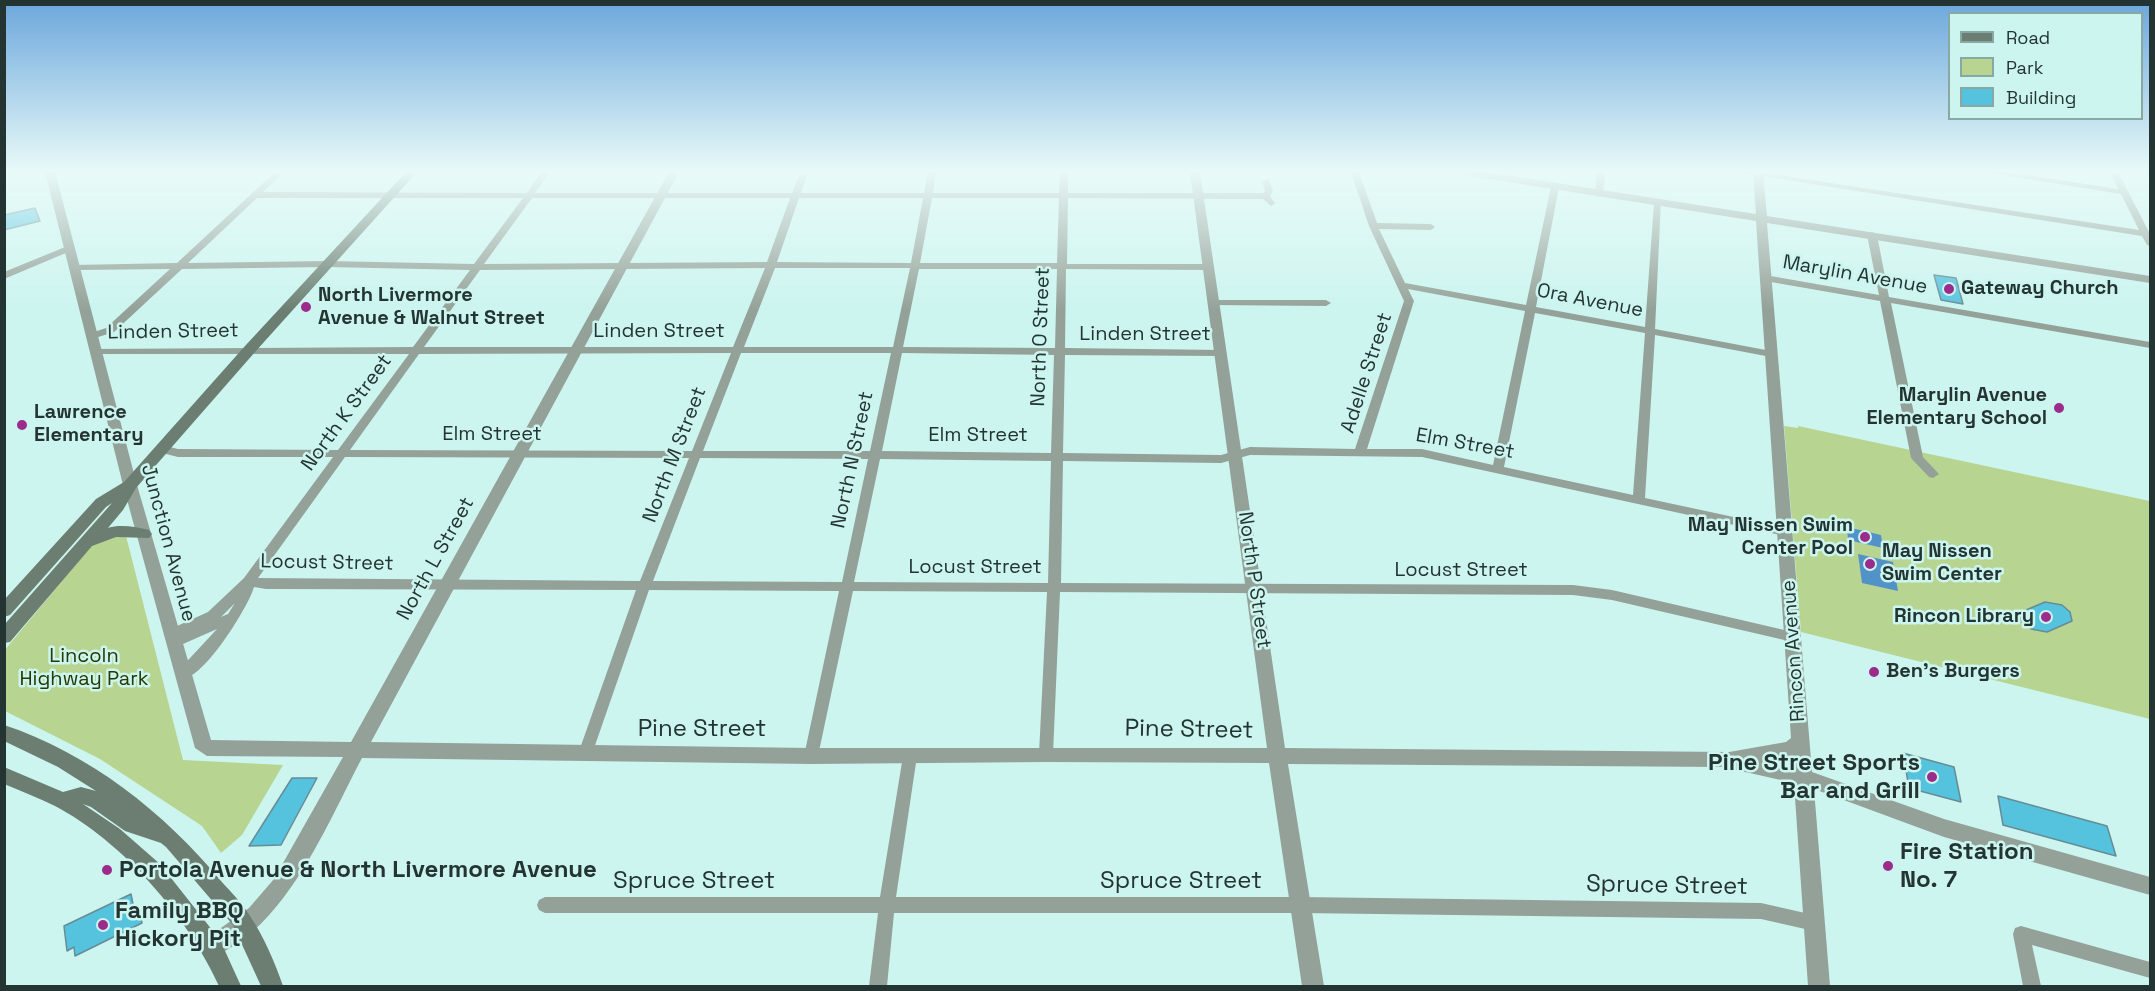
<!DOCTYPE html>
<style>
body{margin:0}
#map{position:relative;width:2155px;height:991px;overflow:hidden;background:#ccf5ef;font-family:"Space Grotesk",sans-serif}
canvas{display:block}
.frame{position:absolute;inset:0;border:6px solid #243432;pointer-events:none}
.legend{position:absolute;left:1948px;top:12px;width:195px;height:108px;box-sizing:border-box;background:#ccf5ef;border:2px solid #89a8a3;margin:0;padding:8px 10px;list-style:none;font-size:18px;color:#243432}
.legend li{display:flex;align-items:center;gap:12px;height:30px}
.legend b{width:30px;border:2px solid #89a8a3}
</style>
<div id="map">
<canvas width="2155" height="991"></canvas>
<div class="frame"></div>
<ul class="legend">
<li><b style="height:8px;background:#6b7e71"></b>Road</li>
<li><b style="height:16px;background:#b8d491"></b>Park</li>
<li><b style="height:16px;background:#55c3dd"></b>Building</li>
</ul>
</div>
<script>
const context = document.querySelector('canvas').getContext('2d');
context.lineJoin = 'round';
function fill(path, color) { context.fillStyle = color; context.fill(path, 'evenodd'); }
function trace(path, color, width, dash) { context.strokeStyle = color; context.lineWidth = width; context.lineCap = dash ? 'butt' : 'round'; context.setLineDash(dash || []); context.stroke(path); }
function write(font, color, halo, rows, align = 'center') {
  context.font = font + ' "Space Grotesk",sans-serif'; context.lineWidth = 5; context.setLineDash([]); context.textBaseline = 'middle'; context.strokeStyle = halo; context.fillStyle = color; for (const [text, x, y, turn = 0] of rows) {
    context.save(); context.translate(x, y); context.rotate((+turn || 0) * Math.PI / 180); context.textAlign = isNaN(turn) ? turn : align; if (halo) context.strokeText(text, 0, 0); context.fillText(text, 0, 0); context.restore();
  }
}
fill(new Path2D(`
 M1784 426 1798 428V426L2150 501V719L1801 632Z
 M124 528 183 760 283 765 242 835 221 853 202 826 100 759 5 711 4 651 100 535Z`), '#b8d491');
fill(new Path2D(`
 M1847 527 1881 535 1883 548 1848 540Z
 M1858 554 1893 562 1898 591 1862 583Z`), '#5193c9');
const building = new Path2D(`
 M35 208 40 221 4 230V215Z
 M1934 275 1956 278 1963 304 1941 300Z
 M2045 602 2062 605 2070 612 2072 621 2047 632 2031 629 2022 622 2019 613Z
 M1903 753 1954 767 1961 802 1909 788Z
 M292 778H317L281 845 249 846Z
 M1998 796 2107 826 2116 856 2003 825Z
 M131 894 134 909 139 907 142 923 75 956 74 947 67 951 64 926Z`);
fill(building, '#55c3dd');
trace(building, '#678c96', 1.5);
fill(new Path2D(`
 M275 172H284L263 192 527 193 541 172H550L535 193H792L800 172H808L801 193H924L928 172H936L933 193H1059L1060 172H1068V193H1263L1265 191 1262 181 1269 179 1273 191 1270 196 1275 203 1271 206 1263 199 1068 198 1067 264H1208L1213 267 1208 270 1066 269 1065 348 1221 350 1226 353 1221 356 1065 355 1063 453 1221 455 1250 447 1355 449 1404 301 1369 226 1351 172H1359L1377 223 1431 224 1435 227 1431 230 1379 229 1405 283 1526 305 1551 187 1558 185 1559 187 1536 307 1645 327 1654 203 1661 201 1655 329 1771 351 1776 354 1771 357 1655 335 1645 498 1785 528 1789 529 1791 532 1789 535 1785 536 1422 457 1250 455 1221 463 1063 461 1061 583 1573 585 1612 590 1793 632 1798 633 1800 637 1798 641 1793 642 1612 600 1573 595 1060 592 1053 754 1051 758 1046 760 1041 758 1039 754 1047 592 853 591 818 756 816 760 811 762 806 760 804 756 839 591 649 590 592 754 590 758 585 760 580 758 578 754 636 590 266 589 254 587C249 606 200 686 178 679L176 675 178 671 217 629 174 648 169 647 167 643 169 640 164 635 166 631 208 612 244 578 333 457H178L158 452 156 449 158 446 162 445 178 449 338 450 409 354H96L91 351 92 349 413 347 470 270 327 267 182 269 114 332 92 339 88 338V334L106 328 170 269 75 270 70 267 72 265 177 263ZM257 198H523L474 264 327 261 188 263ZM532 198H790L767 262 484 264ZM799 198H923L911 263 777 262ZM932 198H1059L1057 263H920ZM765 268 733 347H424L480 270ZM775 268H910L893 347H744ZM919 269H1057L1055 348 903 347ZM1408 289 1525 311 1493 465 1422 449H1367L1414 301ZM1535 313 1645 333 1633 495 1504 467ZM731 353 692 451 350 450 419 354ZM741 353H891L870 451H703ZM902 353 1054 355 1051 453 882 451ZM345 457 689 458 640 581 258 578ZM700 458 868 459 842 582 653 581ZM880 459 1051 461 1048 583 854 582ZM235 603 228 614 221 617Z
 M1597 172H1605L1603 194 1599 197 1595 194Z
 M1736 172H1759L2139 230 2121 194 1983 172H2007L2118 189 2110 172H2118L2150 234V246L2147 245 2142 236Z
 M1872 232 1877 235 1889 297 2150 342V348L1891 303 1923 457 1939 474 1933 478 1929 477 1911 458 1880 301 1765 281 1760 278 1765 275 1879 295 1867 235Z
 M70 245 75 248 73 250 4 279V272Z
 M1214 300H1326L1331 303 1326 306 1211 305 1209 303Z
 M910 750 915 752 917 756 896 897H1300L1761 903 1814 915 1820 917 1822 923 1820 929 1814 931 1761 919 1300 913H894L887 986H869L878 913H545L539 910 537 905 539 900 545 897H880L903 756 905 752Z
 M2021 926 2150 962V978L2032 945 2041 986H2023L2013 934 2015 928Z`), '#94a198');
fill(new Path2D(`
 M45 172H55L137 485 211 740 351 742 669 172H679L371 742 811 748H1267L1190 172H1200L1285 748 1729 752 1786 742 1791 738 1756 221 1464 175 1459 172H1487L1756 214 1753 172H1763L1767 216 2150 276V283L1767 223 1812 772 1944 819 2150 877V895L1944 837 1814 789 1830 986H1808L1794 783 1723 767 1288 764 1324 986H1302L1269 763 1046 762 811 764 362 758C327 824 286 928 212 957L204 954 201 947 204 940 249 908 274 879 343 757 207 756 195 748 123 485ZM1792 756 1793 767 1766 761 1791 757Z`), '#94a198');
fill(new Path2D(`
 M406 172H417L255 352 136 488 123 510 108 528C120 524 137 527 149 530L152 534 149 538 116 537 92 546 10 642 4 643V625L112 503 106 507 10 615 4 617V600L96 499 124 482 245 346Z
 M4 725C89 753 165 813 221 881 231 892 242 903 250 916 264 937 275 963 283 986H261L233 925 166 847 161 843 125 831 91 807 83 804 120 829 160 864 220 940 241 986H219C188 917 123 842 55 806 39 798 21 791 4 784V767L63 792 81 787 96 791 58 767 4 741Z`), '#6b7e71');
const sky = context.createLinearGradient(0, 0, 0, 311);
sky.addColorStop(0, '#6ba7dc');
sky.addColorStop(0.55, '#e8faf8');
sky.addColorStop(1, '#e8faf800');
context.fillStyle = sky;
context.fillRect(0, 0, 2155, 311);
for (const [x, y, r, color] of [
 [1949,289,6,"#9b2c8c"],
 [306,307,6,"#9b2c8c"],
 [2059,408,6,"#9b2c8c"],
 [22,425,6,"#9b2c8c"],
 [1865,537,6,"#9b2c8c"],
 [1870,564,6,"#9b2c8c"],
 [2046,617,6,"#9b2c8c"],
 [1874,672,6,"#9b2c8c"],
 [1932,777,6,"#9b2c8c"],
 [1888,866,6,"#9b2c8c"],
 [107,870,6,"#9b2c8c"],
 [103,925,6,"#9b2c8c"]
]) { const dot = new Path2D(); dot.arc(x, y, r, 0, 2 * Math.PI); context.fillStyle = color; context.fill(dot); trace(dot, '#ccf5ef', 2); }
write('20px', '#243432', '#ccf5ef', [
 ["Marylin Avenue",1855,275,10],
 ["Ora Avenue",1590,301,11],
 ["Linden Street",173,332,-1],
 ["Linden Street",659,332],
 ["Linden Street",1145,335],
 ["North O Street",1041,337,-88],
 ["Adelle Street",1367,373,-72],
 ["North K Street",347,413,-54],
 ["Elm Street",492,435],
 ["Elm Street",978,436],
 ["Elm Street",1465,444,10],
 ["North M Street",675,455,-69],
 ["North N Street",853,460,-78],
 ["Junction Avenue",168,543,75],
 ["North L Street",436,559,-61],
 ["Locust Street",327,563,1],
 ["Locust Street",975,568],
 ["Locust Street",1461,571],
 ["North P Street",1254,580,82],
 ["Rincon Avenue",1794,651,-94]
]);
write('bold 20px', '#243432', '#ccf5ef', [
 ["Gateway Church",1961,289],
 ["North Livermore",318,296],
 ["Avenue & Walnut Street",318,319],
 ["Marylin Avenue",2047,396,"right"],
 ["Elementary School",2047,419,"right"],
 ["Lawrence",34,413],
 ["Elementary",34,436],
 ["May Nissen Swim",1853,526,"right"],
 ["Center Pool",1853,549,"right"],
 ["May Nissen",1882,552],
 ["Swim Center",1882,575],
 ["Rincon Library",2034,617,"right"],
 ["Ben's Burgers",1886,672]
], 'left');
write('20px', '#273800', '#ccf5ef', [
 ["Lincoln",84,657],
 ["Highway Park",84,680]
]);
write('24px', '#243432', '#ccf5ef', [
 ["Pine Street",702,729],
 ["Pine Street",1189,730,1],
 ["Spruce Street",694,881],
 ["Spruce Street",1181,881],
 ["Spruce Street",1667,886,1]
]);
write('bold 24px', '#243432', '#ccf5ef', [
 ["Pine Street Sports",1920,763,"right"],
 ["Bar and Grill",1920,791,"right"],
 ["Fire Station",1900,852],
 ["No. 7",1900,880],
 ["Portola Avenue & North Livermore Avenue",119,870],
 ["Family BBQ",115,911],
 ["Hickory Pit",115,939]
], 'left');
</script>
